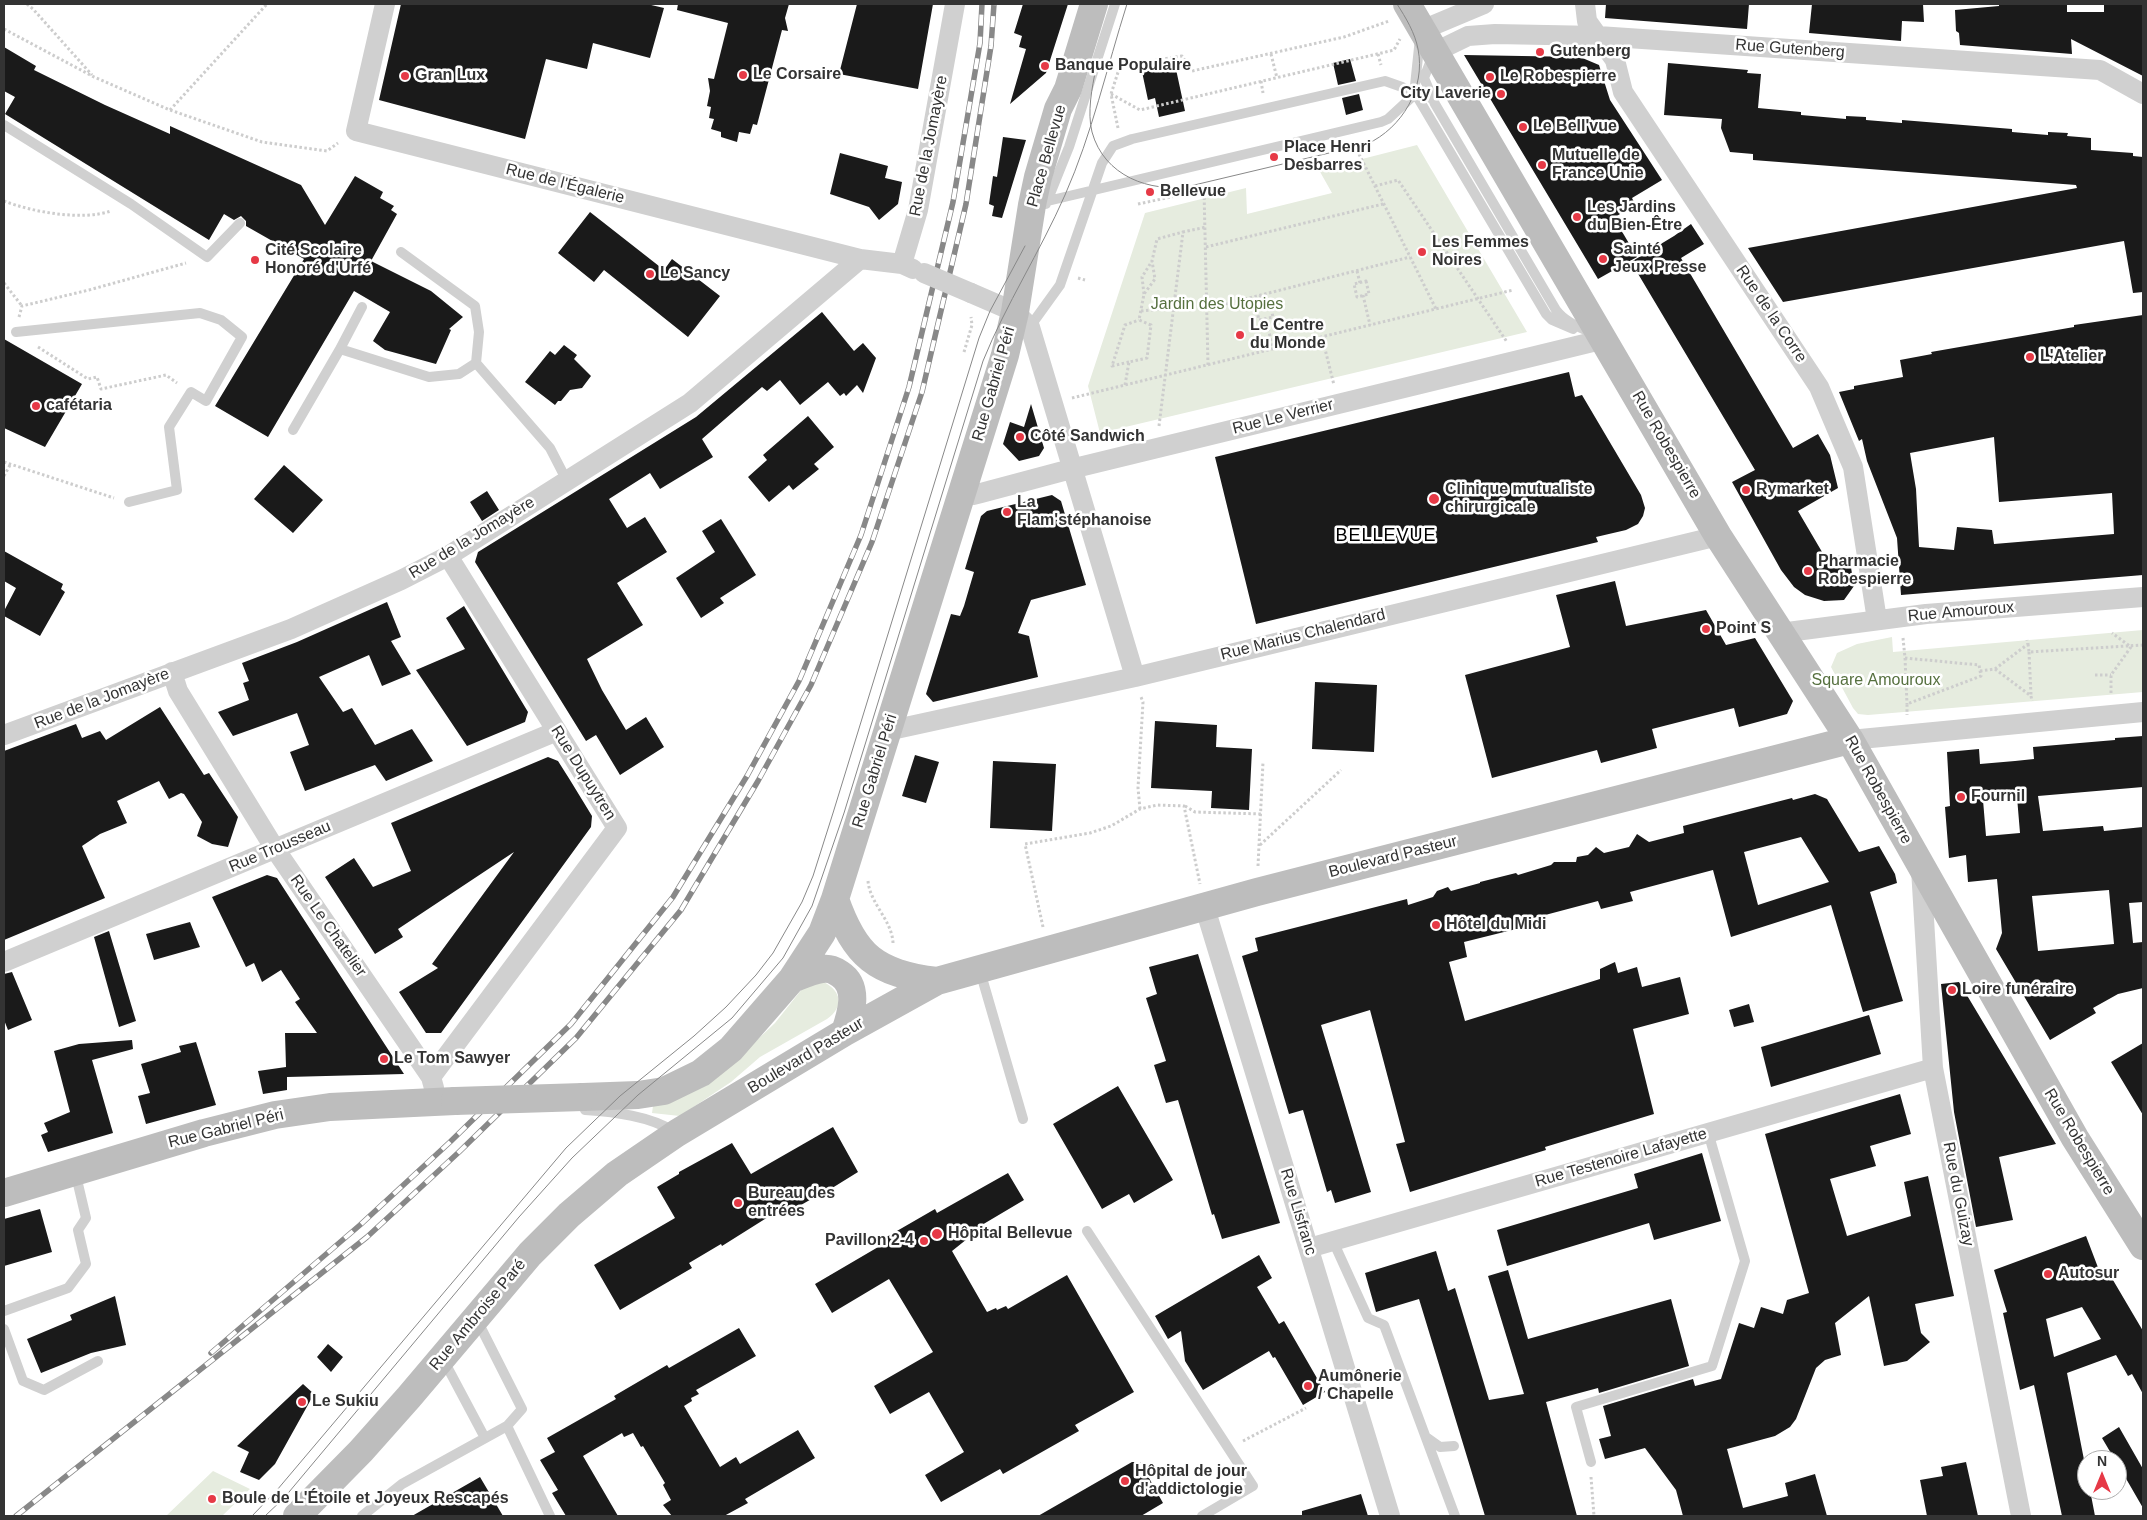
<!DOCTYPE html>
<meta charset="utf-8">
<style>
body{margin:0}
#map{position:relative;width:2147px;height:1520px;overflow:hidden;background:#fff;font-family:Arial,sans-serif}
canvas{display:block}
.frame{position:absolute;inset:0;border:5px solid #333;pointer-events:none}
.north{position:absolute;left:2077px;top:1450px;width:50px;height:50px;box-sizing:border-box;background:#fff;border:1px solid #adadad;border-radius:50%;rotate:0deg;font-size:14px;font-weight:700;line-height:20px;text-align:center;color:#333}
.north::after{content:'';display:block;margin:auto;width:18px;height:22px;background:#e63946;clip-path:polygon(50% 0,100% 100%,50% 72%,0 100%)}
</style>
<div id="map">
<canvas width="2147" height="1520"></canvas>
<div class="frame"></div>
<div class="north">N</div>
</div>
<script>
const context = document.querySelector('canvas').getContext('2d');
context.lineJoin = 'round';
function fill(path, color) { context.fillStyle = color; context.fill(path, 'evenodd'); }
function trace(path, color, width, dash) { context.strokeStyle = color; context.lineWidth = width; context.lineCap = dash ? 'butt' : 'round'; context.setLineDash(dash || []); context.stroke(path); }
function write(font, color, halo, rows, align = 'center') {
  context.font = font + ' Arial,sans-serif'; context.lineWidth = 5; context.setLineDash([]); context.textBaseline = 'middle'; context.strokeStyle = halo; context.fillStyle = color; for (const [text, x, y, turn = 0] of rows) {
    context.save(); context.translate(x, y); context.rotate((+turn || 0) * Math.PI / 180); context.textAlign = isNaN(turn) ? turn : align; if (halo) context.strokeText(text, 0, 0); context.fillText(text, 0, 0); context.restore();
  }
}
fill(new Path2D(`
 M1417 145 1527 332 1100 433 1088 386 1145 213 1246 188 1247 214 1332 193 1319 170Z
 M2143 630V692L1868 715 1858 714 1853 708 1831 667 1837 653 1857 644 1892 637 1893 652Z
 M824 982C842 992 844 1007 827 1019L760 1057 731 1082 680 1116 652 1113 653 1106 721 1074 775 1023 806 984Z
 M213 1471 250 1489 222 1516H166Z`), '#e6ecdf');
fill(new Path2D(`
 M401 4H647L664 8 650 58 593 43 587 69 546 59 525 139 379 100Z
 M678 4H789L785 18 788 31 782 30 757 125 753 124 750 134 739 132 737 142 721 137V132L711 129 714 119 709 118 711 107 707 106 710 91 708 78 714 79 728 23 677 10Z
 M857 4H933L918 89 839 74Z
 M1023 4H1068L1046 73 1010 104 1026 49 1019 47 1022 36 1014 33Z
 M1606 4H1749L1747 29 1605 18Z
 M1812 4H1923L1924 22 1902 21 1901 41 1809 33Z
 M1999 4H2067V12H2104V4H2143V76L2071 39 2072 54 1960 45 1959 33 1956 31 1955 10 1999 6Z
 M4 47 36 66 34 70 105 105 170 134V126L301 185 325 225 355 176 383 192 380 198 394 206 391 210 397 214 371 261 431 291 463 317 449 329 451 330 436 364 385 350 373 341 390 312 354 291 268 437 215 406 304 259 246 226V221L241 216 234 220 224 214 209 240 5 114 15 97 4 91Z
 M1464 55 1580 57 1599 65 1610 100 1662 180 1632 198 1635 204 1614 218 1637 257 1598 279Z
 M1350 59 1356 81 1338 85 1333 63Z
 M1174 60 1185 111 1159 117 1155 98 1148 100 1141 67Z
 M1668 63 1748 70 1747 73 1761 74 1758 108 1801 112V115L1846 119V116L1866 117V120L1902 123V120L2012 129V132L2048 135V132L2068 133 2067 136 2091 138V150L2133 153V156L2143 157V292L2133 293 2124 241 1783 302 1748 248 2077 188 2076 185 1753 160V154L1730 152 1721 128 1722 119 1664 115Z
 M1359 94 1363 110 1346 115 1342 98Z
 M1003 137 1026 140 1002 218 992 216 994 206 989 204 993 176 997 177Z
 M840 153 888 166 885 178 902 182 898 204 879 220 869 207 830 194Z
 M590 212 664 270 672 259 720 296 688 337 604 270 594 282 558 253Z
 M1691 224 1704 244 1681 258 1793 448 1818 434 1830 455 1838 488 1798 511 1825 557 1849 555 1854 586 1844 600 1824 601 1805 595 1794 587 1781 570 1732 482 1755 470 1631 262 1674 236Z
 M822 312 854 351 863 343 876 358 863 393 857 385 846 396 844 393 840 396 828 382 800 405 780 380 767 391 762 387 702 439 713 457 660 489 650 473 609 499 627 528 645 517 667 552 617 583 643 625 587 659 602 690 626 730 646 717 664 747 620 775 596 735 586 741 475 562 478 552 696 417Z
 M2143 315V575L1901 595 1897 538 1867 461 1862 439 1859 441 1839 392 1854 389V386L1903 377 1900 360 1932 354 1931 352 2074 327V325ZM1994 437 1999 502 2112 493 2114 534 1994 544 1992 530 1957 527 1954 550 1919 547 1916 489 1910 453Z
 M4 339 82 384 45 447 4 428Z
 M564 345 577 355 574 359 591 376 582 388 570 390 561 401H558L555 405 525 382 550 351 555 355Z
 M1569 372 1575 397 1582 395 1641 495 1645 508 1643 516 1638 524 1626 530 1596 537 1598 542 1256 624 1215 457Z
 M1031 404 1044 448 1039 456 1019 461 1003 444 1010 422 1024 427Z
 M808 416 834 447 814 464 819 469 793 490 789 485 769 502 748 477 767 460 763 455Z
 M284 465 323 500 293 533 254 499Z
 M487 491 499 510 482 521 470 502Z
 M1052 495 1061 501 1086 585 1031 600 1018 633 1029 636 1038 677 933 702 926 694 951 614 960 616 964 606 974 572 965 569 981 516 987 511Z
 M721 519 756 575 720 598 724 603 701 618 676 578 715 552 702 531Z
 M4 551 63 584 61 589 65 592 40 636 4 616V611L16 588 4 581Z
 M1615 581 1626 626 1706 610 1726 645 1755 638 1793 701 1787 714 1739 727 1734 708 1652 729 1657 748 1601 763 1597 750 1492 778 1465 675 1570 647 1556 595Z
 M387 602 401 637 391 641 411 674 382 686 369 655 319 677 343 712 352 708 375 745 412 729 433 761 386 781 375 765 305 791 290 752 309 745 297 713 233 736 218 712 249 700 243 683 249 681 242 663 297 642Z
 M464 606 528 712 525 722 467 746 416 670 465 649 446 618Z
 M1315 682 1377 685 1374 752 1312 749Z
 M160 707 204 775 209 773 238 817 228 847 212 844 197 836 202 822 184 794 181 793 169 799 159 781 117 801 127 823 100 834 82 846 105 898 4 940V751L76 724 82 738 100 731 106 740Z
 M1155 721 1217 725 1216 747 1252 749 1249 810 1211 808 1212 791 1151 788Z
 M2143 736V787L2038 796 2043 831 2103 826 2104 831 2143 827V902L2129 903 2133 943 2143 942V988L2118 994 2093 1008 2096 1013 2050 1040 1996 949 2002 933 1997 879 1968 882 1966 855 1949 858 1945 807 1950 806 1947 752 1979 749 1980 764 2015 761 2034 759 2033 747 2115 740V738ZM2017 797 2020 833 1986 836 1983 800ZM2109 890 2114 944 2038 951 2032 896Z
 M915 755 939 762 926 803 902 796Z
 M548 757 558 761 570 780 592 816 591 827 441 1033H426L399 992 438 968 432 964 514 852 398 929 403 937 375 954 325 877 354 858 373 887 411 871 391 823Z
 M993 761 1056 764 1052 831 990 828Z
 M1815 794 1827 799 1859 852 1879 846 1895 874 1897 883 1870 892 1903 1001 1863 1012 1831 905 1731 937 1713 870 1630 892 1633 901 1601 909 1598 901 1515 923 1516 929 1464 942 1467 957 1449 962 1465 1021 1600 979V969L1615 962 1618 973 1637 967 1642 987 1680 977 1689 1014 1633 1029 1654 1114 1545 1147 1546 1150 1410 1192 1396 1144 1405 1142 1370 1010 1321 1025 1371 1192 1335 1203 1331 1190 1327 1192 1303 1110 1289 1114 1242 956 1258 951 1255 938 1407 899 1408 905 1433 897 1437 891 1448 887 1451 891 1480 883V882L1516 873 1518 875 1551 865 1554 862H1576L1577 857 1588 855 1596 847 1604 853 1629 847 1637 834 1649 842 1684 833 1683 826 1792 798 1793 800ZM1801 837 1829 882 1758 905 1744 852Z
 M267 875 277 878 404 1074 287 1077V1090L263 1094 258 1071 286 1067 285 1033H317L295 1002 300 999 281 970 262 982 254 963 246 967 212 897Z
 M190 922 200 947 154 960 146 934Z
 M109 931 136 1021 119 1027 94 937Z
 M1198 954 1280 1223 1222 1239 1214 1214 1212 1215 1178 1100 1166 1103 1154 1065 1166 1061 1146 998 1157 994 1149 967Z
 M12 972 32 1020 8 1030 4 1020V974Z
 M1959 982 2056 1144 1999 1157 2013 1220 1976 1227 1954 1112 1941 984Z
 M1749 1004 1754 1022 1734 1027 1729 1010Z
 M1869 1015 1881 1054 1771 1087 1761 1047Z
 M132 1040 133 1049 92 1060 113 1133 48 1152 41 1135 48 1132 44 1123 70 1112 54 1051 79 1044Z
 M196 1042 216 1105 146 1124 138 1096 150 1093 141 1064 181 1052 179 1046Z
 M2143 1043V1115L2111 1062Z
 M1118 1086 1173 1180 1134 1203 1129 1194 1102 1209 1053 1124Z
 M1900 1094 1911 1134 1870 1146 1876 1166 1830 1179 1847 1236 1911 1216 1904 1182 1928 1176 1954 1296 1915 1304 1921 1333 1930 1342 1907 1361 1884 1366 1869 1296 1835 1323 1841 1355 1825 1360 1816 1368 1796 1419 1790 1427 1775 1436 1727 1449 1743 1508 1788 1496 1785 1483 1815 1474 1827 1516H1683L1676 1490 1645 1448 1605 1459 1599 1439 1611 1436 1603 1406 1693 1379 1695 1386 1721 1379 1739 1323 1754 1328 1761 1307 1783 1314 1787 1300 1809 1293 1765 1134Z
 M833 1127 858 1172 816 1198 815 1197 787 1213 784 1207 722 1246 721 1244 689 1263 692 1268 620 1310 594 1265 675 1218 657 1187 679 1174V1172L732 1143 751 1174Z
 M1702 1153 1721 1221 1654 1240 1649 1223 1507 1266 1497 1230 1638 1188 1634 1174Z
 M1008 1173 1024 1200 965 1235 967 1239 952 1251 987 1312 996 1308 997 1310 1006 1306 1008 1309 1067 1275 1134 1392 1075 1425 1079 1431 1003 1474 1000 1469 941 1502 925 1475 964 1452 929 1392 890 1414 874 1386 933 1352 889 1279 832 1313 815 1284 885 1243 883 1239 935 1209 937 1213Z
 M40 1209 52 1252 4 1266V1219Z
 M2086 1236 2102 1278 2110 1275 2143 1331V1394L2132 1374 2128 1376 2116 1355 2067 1373 2087 1475V1490H2090L2095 1516H2062L2034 1385 2020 1390 2003 1313 2007 1312 1994 1270ZM2082 1307 2101 1339 2054 1357 2046 1319Z
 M1436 1251 1448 1291 1455 1288 1489 1400 1524 1394 1488 1276 1508 1270 1528 1339 1671 1299 1689 1366 1599 1393 1598 1388 1546 1402 1577 1516H1485L1419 1299 1376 1312 1365 1273Z
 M1259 1255 1272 1278 1257 1287 1279 1324 1284 1321 1325 1392 1303 1405 1275 1357 1273 1358 1269 1351 1203 1390 1185 1361 1181 1331 1168 1339 1155 1316Z
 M115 1296 126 1345 91 1353 41 1373 27 1339 72 1320 70 1315Z
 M739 1328 756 1356 696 1390 699 1394 691 1398 692 1401 684 1406 720 1467 736 1457 740 1464 798 1430 815 1458 745 1499 748 1503 724 1516H672L663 1505 671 1500 663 1485 665 1483 643 1446 641 1447 633 1433 624 1437 622 1433 583 1456 618 1516H566L552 1493 558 1490 540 1460 555 1452 547 1438 616 1399 614 1396 667 1365 669 1368Z
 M328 1344 343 1357 331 1372 317 1357Z
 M303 1384 314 1394 275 1464 259 1480 240 1472 249 1452 237 1446Z
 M2119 1427 2143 1469V1508L2117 1463V1460H2115L2102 1438Z
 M1132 1462H1140L1163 1503 1141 1516H1038Z
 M1966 1462 1978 1516H1927L1920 1480 1943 1476 1941 1467Z
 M480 1477 503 1516H412Z
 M1361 1494 1368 1516H1302V1511Z`), '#1a1a1a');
trace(new Path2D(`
 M27 4 33 9 92 75
 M4 29 94 77 170 110 262 142 327 151 338 143
 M1271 54 1277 78
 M1378 54 1381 65
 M1261 81 1263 93
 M1111 94 1140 110 1394 50 1400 39
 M170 110 267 4
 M1118 128 1111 94 1120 66 1182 56 1192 71 1344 37 1389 21
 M1359 154 1436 309
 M1375 186 1398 180 1507 342
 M4 201C32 212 82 221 111 211
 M1138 204 1204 190 1208 365
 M1206 247 1383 204
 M1357 271 1360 283
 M1078 278 1085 280
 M1366 281 1369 294 1357 297 1354 284Z
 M4 283 22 306
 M1144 294 1142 277 1152 261
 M1260 295 1263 306
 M1363 295 1370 325
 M1270 304 1273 317 1259 320 1256 307Z
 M1206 309 1410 257
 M1141 311 1173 308
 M19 317 22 306 89 290 186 263
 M1266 319 1273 349
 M1322 337 1334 385
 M38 347 88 379 97 377 101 389 166 375 177 383
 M964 352 972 325 971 317
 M1129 362 1112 366 1125 325 1139 320
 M1125 385 1129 362 1147 358 1151 325 1139 320 1144 294 1155 279 1152 261 1157 239 1183 232
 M1072 398 1513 290
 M1159 426 1183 232 1206 227
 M4 462 114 498
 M4 476 10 465
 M1903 638 1905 658 1979 665 1981 676 1907 704V715
 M2028 644 2029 652 2143 645
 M2029 652 2031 695
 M1905 658 1907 704
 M1995 669 2031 696 2032 701
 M1980 671 1995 669 2028 644 2027 640
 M2095 675H2111
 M2111 693V675L2131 647 2112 633
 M1185 806 1195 812 1261 814
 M1140 809 1138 788 1143 702 1141 697
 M1260 845 1341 770
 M1258 866 1263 762
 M868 881C870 904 892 920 893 943
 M1043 927 1025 844 1090 833 1111 826 1140 809 1157 805 1184 806 1200 884
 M1243 1441 1306 1408
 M1591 1477 1594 1516`), '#cdcdcd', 3, [2.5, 2.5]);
trace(new Path2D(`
 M1433 55 1424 78 1435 104 1556 310C1565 322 1579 327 1592 333
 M1414 95 1418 98 1546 314 1552 320 1573 329
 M4 125 131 204 207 257 240 223
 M1035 204 1381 122 1388 119 1414 95 1420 38
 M1046 204 1069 147 1115 4
 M401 252 475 306 479 332 476 363 550 448 567 481
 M1029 328 1060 285 1102 163 1113 146 1132 139 1385 81 1402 87 1414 95 1427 96 1434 100
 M16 332 200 313 221 320 242 337 206 401 191 392 169 427 177 490 129 502
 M340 349 362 307
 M293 430 340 349 429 377 459 374 476 363
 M980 971 1023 1119
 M585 1110C615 1112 650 1116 675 1132
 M1087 1231 1253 1486 1202 1516
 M1333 1241 1368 1318 1384 1325 1455 1516
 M4 1311 68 1288 86 1264 78 1230 86 1218 78 1184
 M4 1329 23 1381 44 1390 98 1361
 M443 1359 485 1438
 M507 1426 550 1516
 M1426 1437 1440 1447 1454 1446
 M1591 1462 1576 1407 1712 1366 1745 1261 1708 1132
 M362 1516 402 1484 507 1426 522 1409 477 1320`), '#d0d0d0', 10);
trace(new Path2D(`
 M385 4 356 131 860 259 902 264
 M1585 4 1587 21 1615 60 1623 92 1819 387 1853 467 1877 620
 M1422 30 1484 4
 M1435 52 1468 36 1495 34 1598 36 2100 70 2143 94
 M913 269 902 264 918 210 955 4
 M971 293 1015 312 1030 327 1135 677
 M962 491 973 495 981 493 1071 469 1605 339
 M1780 633 1926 614 2143 597
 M172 672 178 691 275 849 431 1077 434 1088
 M887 731 1135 677 1718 536
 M4 735 291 629 401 580 448 556 690 403 860 259
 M1850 740 2143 712
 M1921 869 1933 1068 2021 1516
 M1205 908 1390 1516
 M4 962 557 731
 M431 1077 617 828 448 556
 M1309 1248 1933 1068`), '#d0d0d0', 20);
trace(new Path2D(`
 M1407 4 1718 536 1850 740 2075 1138 2143 1246
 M835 899C855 957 876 973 937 981
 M792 979C802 975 812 970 822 969 830 968 834 970 840 974 860 987 851 1014 845 1032
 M583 1097 638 1095 664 1091 701 1073 731 1049 792 979 822 933 835 899 1005 355 1015 312 1032 205 1038 177 1058 109 1068 89 1094 4
 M4 1193 204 1133 275 1115 330 1107 455 1101
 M297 1516 361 1451 409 1397 530 1254 569 1215 617 1174 677 1133 845 1032 937 981 1257 892 1850 740`), '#bdbdbd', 28);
trace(new Path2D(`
 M1096 68C1092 88 1087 112 1092 132 1104 176 1150 193 1190 186L1367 144C1402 128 1426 88 1418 49 1415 33 1406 18 1397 4
 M252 1516 277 1490 566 1148 620 1096 694 1036 726 1007 756 975 773 953 802 902 813 876 833 813 979 338 990 311 1025 246
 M265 1516 284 1498 519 1217 572 1158 638 1095 732 1018 783 958 812 906 844 813 983 361C1006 304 1040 252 1065 195 1092 134 1107 67 1127 4`), '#888', 1);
const rail = new Path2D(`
 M211 1353 360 1225 450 1142 571 1024 673 897 747 776 799 681 861 535 909 387 953 202 980 43 982 4
 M16 1516 367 1237 459 1152 576 1038 681 910 758 781 811 685 872 542 922 392 966 204 991 46 994 4`);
trace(rail, '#888', 5.5);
trace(rail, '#fff', 4, [11]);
trace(new Path2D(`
 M924 273 971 293`), '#d0d0d0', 20);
trace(new Path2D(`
 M455 1101 583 1097`), '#bdbdbd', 28);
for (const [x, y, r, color] of [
 [1540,52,5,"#e63946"],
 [1045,66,5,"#e63946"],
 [743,75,5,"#e63946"],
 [405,76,5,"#e63946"],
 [1490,77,5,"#e63946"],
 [1501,94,5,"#e63946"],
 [1523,127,5,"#e63946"],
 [1274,157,5,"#e63946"],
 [1542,165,5,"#e63946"],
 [1150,192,5,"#e63946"],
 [1577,217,5,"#e63946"],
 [1422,252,5,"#e63946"],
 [1603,259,5,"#e63946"],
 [255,260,5,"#e63946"],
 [650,274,5,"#e63946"],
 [1240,335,5,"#e63946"],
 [2030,357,5,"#e63946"],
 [36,406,5,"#e63946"],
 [1020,437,5,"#e63946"],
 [1746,490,5,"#e63946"],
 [1434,499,6,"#e63946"],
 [1007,512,5,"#e63946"],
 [1808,571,5,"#e63946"],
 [1706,629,5,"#e63946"],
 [1961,797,5,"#e63946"],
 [1436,925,5,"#e63946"],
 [1952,990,5,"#e63946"],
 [384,1059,5,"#e63946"],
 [738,1203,5,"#e63946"],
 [937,1234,6,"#e63946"],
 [924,1241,5,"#e63946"],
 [2048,1274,5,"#e63946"],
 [1308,1386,5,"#e63946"],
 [302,1402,5,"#e63946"],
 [1125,1481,5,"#e63946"],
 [212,1499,5,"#e63946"]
]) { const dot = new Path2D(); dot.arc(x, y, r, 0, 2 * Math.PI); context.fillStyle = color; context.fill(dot); trace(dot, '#fff', 2); }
write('16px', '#333', '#fff', [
 ["Rue Gutenberg",1790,49,4],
 ["Rue de la Jomayère",929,146,-79],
 ["Place Bellevue",1047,156,-74],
 ["Rue de l'Égalerie",565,184,14],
 ["Rue de la Corre",1771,314,56],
 ["Rue Gabriel Péri",994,384,-74],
 ["Rue Le Verrier",1283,417,-14],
 ["Rue Robespierre",1666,445,60],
 ["Rue de la Jomayère",472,538,-31],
 ["Rue Amouroux",1961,612,-5],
 ["Rue Marius Chalendard",1303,635,-14],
 ["Rue de la Jomayère",102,699,-21],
 ["Rue Gabriel Péri",875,771,-73],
 ["Rue Dupuytren",583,773,58],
 ["Rue Robespierre",1878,790,61],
 ["Rue Trousseau",280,847,-23],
 ["Boulevard Pasteur",1393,857,-14],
 ["Rue Le Chatelier",328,926,55],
 ["Boulevard Pasteur",806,1056,-31],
 ["Rue Gabriel Péri",226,1129,-14],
 ["Rue Robespierre",2079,1142,59],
 ["Rue Testenoire Lafayette",1621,1158,-16],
 ["Rue du Guizay",1958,1194,79],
 ["Rue Lisfranc",1298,1212,73],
 ["Rue Ambroise Paré",478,1315,-50]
]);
write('bold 16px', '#333', '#fff', [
 ["Gutenberg",1550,52],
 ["Banque Populaire",1055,66],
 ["Le Corsaire",753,75],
 ["Gran Lux",415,76],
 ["Le Robespierre",1500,77],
 ["City Laverie",1491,94,"right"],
 ["Le Bell'vue",1533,127],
 ["Place Henri",1284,148],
 ["Desbarres",1284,166],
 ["Mutuelle de",1552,156],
 ["France Unie",1552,174],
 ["Bellevue",1160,192],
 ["Les Jardins",1587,208],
 ["du Bien-Être",1587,226],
 ["Les Femmes",1432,243],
 ["Noires",1432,261],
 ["Sainté",1613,250],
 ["Jeux Presse",1613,268],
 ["Cité Scolaire",265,251],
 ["Honoré d'Urfé",265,269],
 ["Le Sancy",660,274],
 ["Le Centre",1250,326],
 ["du Monde",1250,344],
 ["L'Atelier",2040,357],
 ["cafétaria",46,406],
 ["Côté Sandwich",1030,437],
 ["Clinique mutualiste",1445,490],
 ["chirurgicale",1445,508],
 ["Rymarket",1756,490],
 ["La",1017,503],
 ["Flam'stéphanoise",1017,521],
 ["Pharmacie",1818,562],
 ["Robespierre",1818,580],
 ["Point S",1716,629],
 ["Fournil",1971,797],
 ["Hôtel du Midi",1446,925],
 ["Loire funéraire",1962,990],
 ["Le Tom Sawyer",394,1059],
 ["Bureau des",748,1194],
 ["entrées",748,1212],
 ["Hôpital Bellevue",948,1234],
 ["Pavillon 2-4",914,1241,"right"],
 ["Autosur",2058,1274],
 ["Aumônerie",1318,1377],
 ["/ Chapelle",1318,1395],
 ["Le Sukiu",312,1402],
 ["Hôpital de jour",1135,1472],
 ["d'addictologie",1135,1490],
 ["Boule de L'Étoile et Joyeux Rescapés",222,1499]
], 'left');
write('16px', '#56703f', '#fff', [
 ["Jardin des Utopies",1217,305],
 ["Square Amouroux",1876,681]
]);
context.letterSpacing = '1px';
write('18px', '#000', '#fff', [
 ["BELLEVUE",1386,536]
]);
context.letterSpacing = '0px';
</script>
